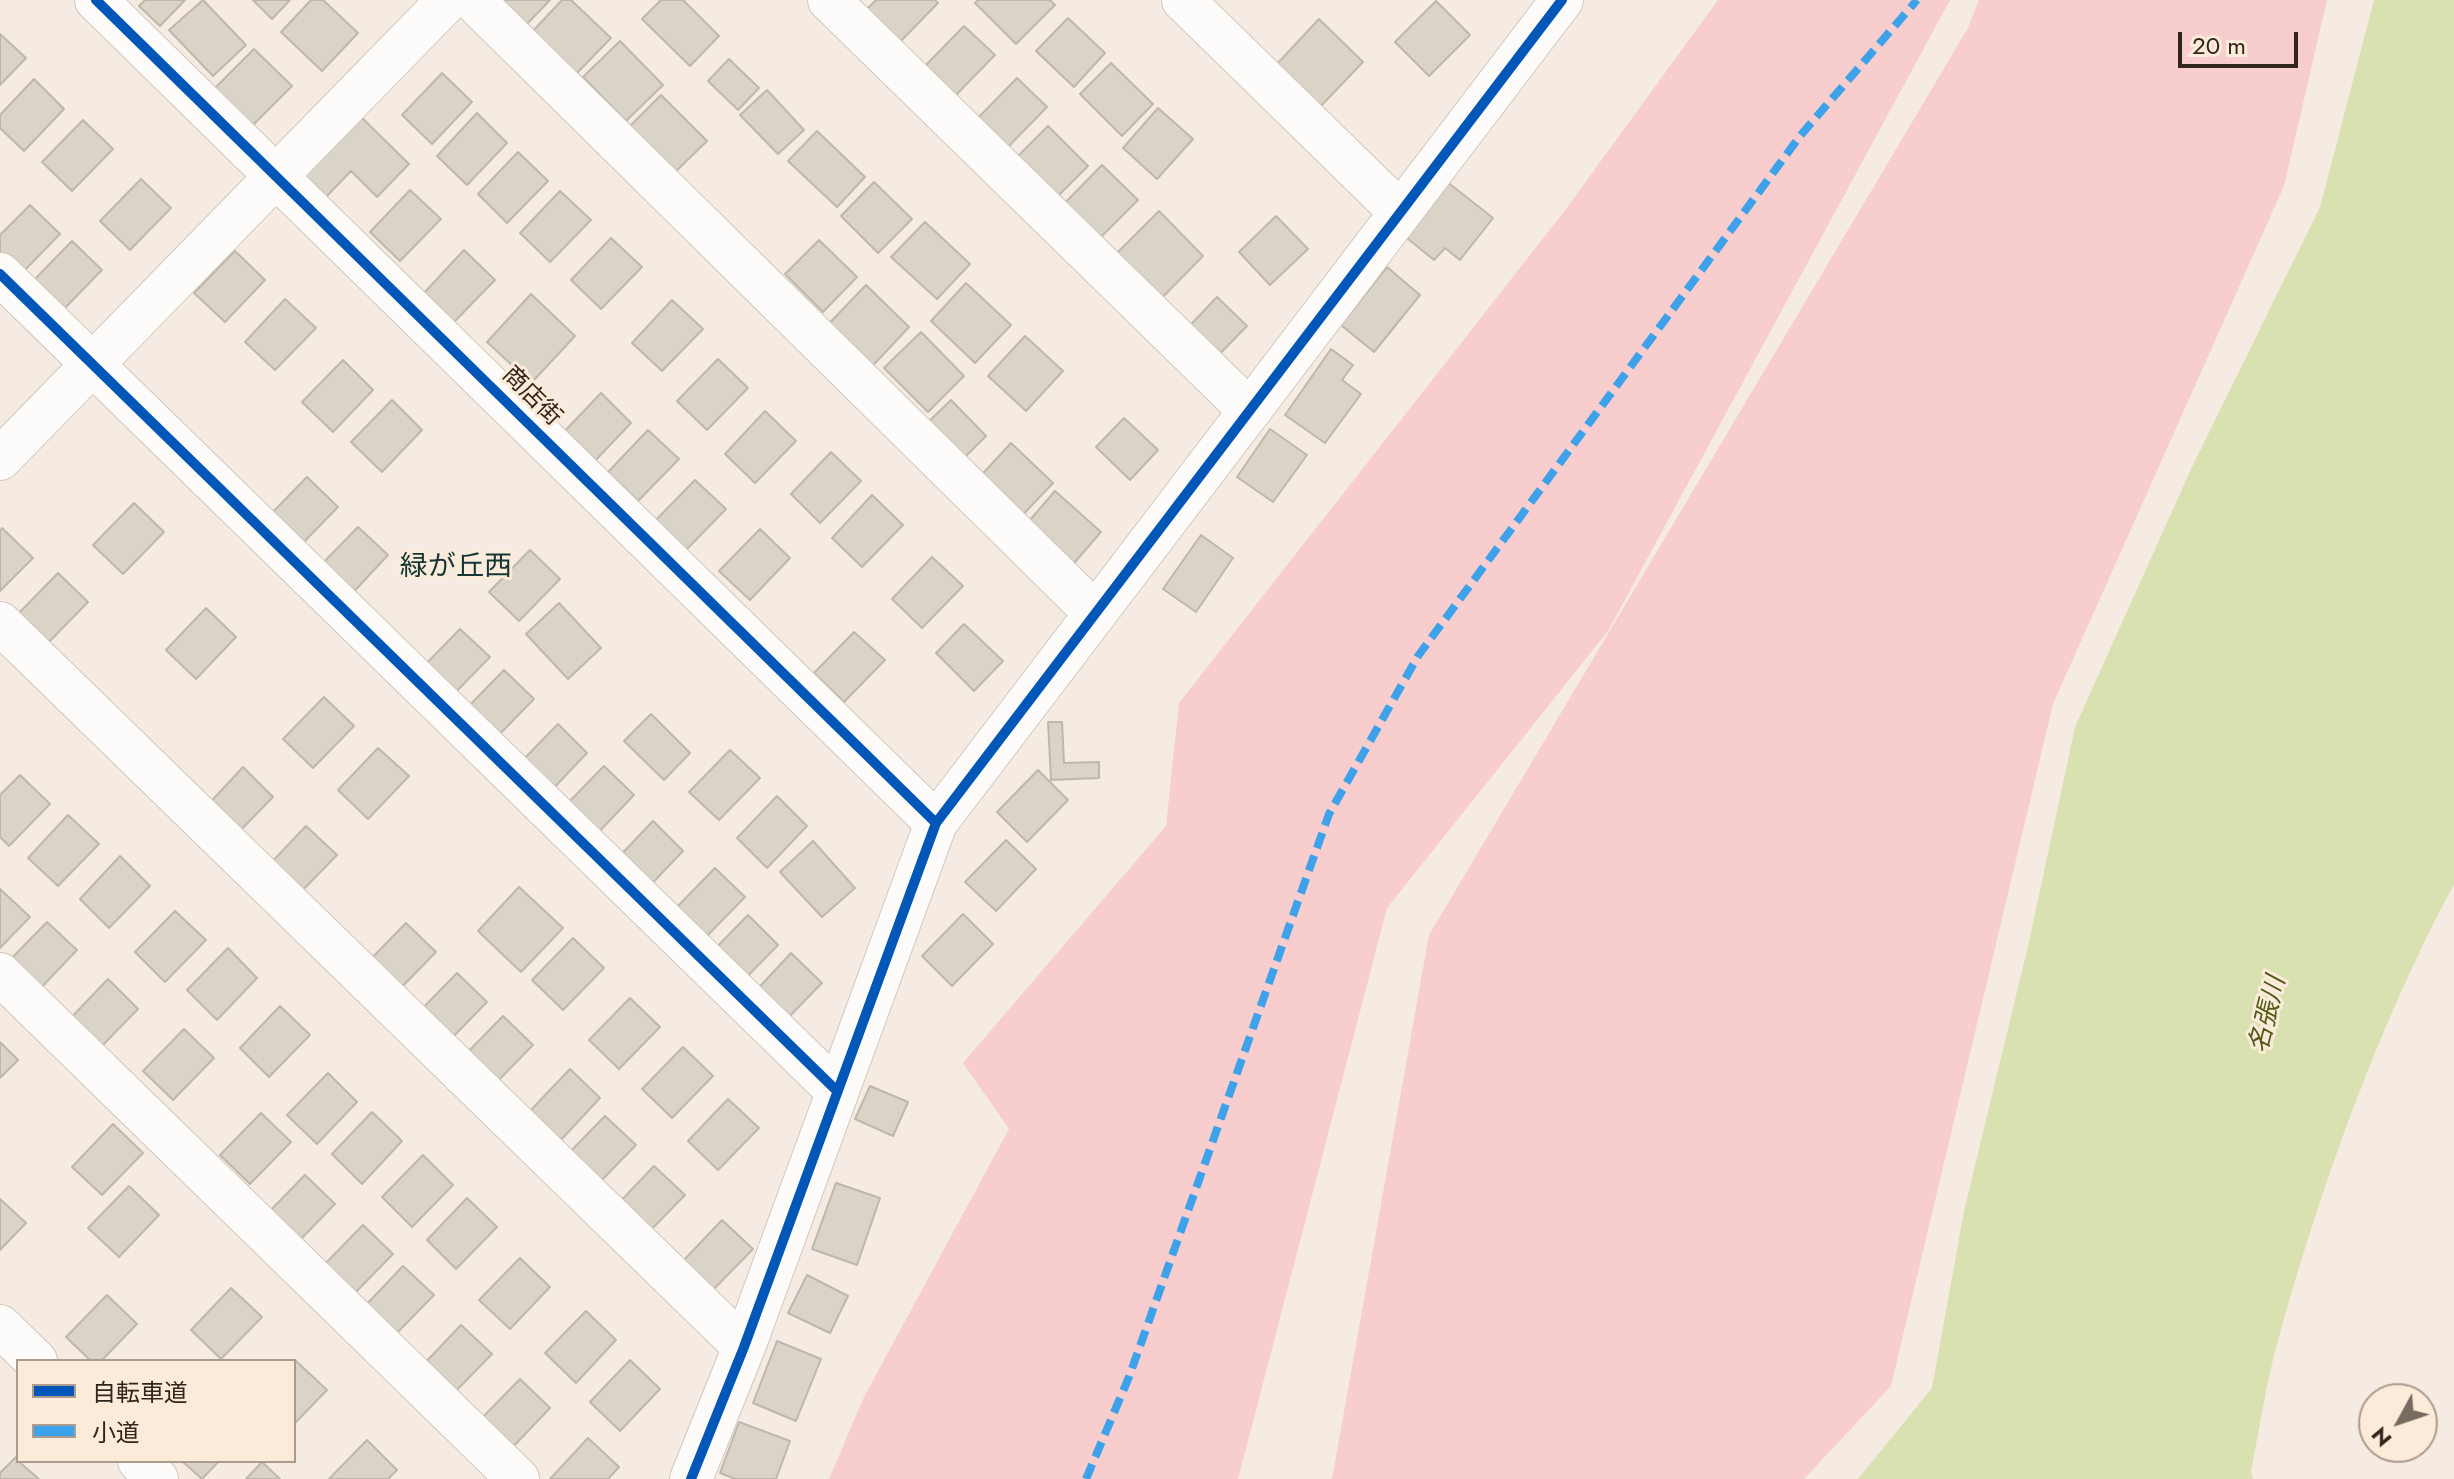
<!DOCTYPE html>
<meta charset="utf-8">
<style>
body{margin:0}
#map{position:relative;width:2454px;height:1479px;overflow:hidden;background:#f5ebe2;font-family:Jost,"Noto Sans JP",sans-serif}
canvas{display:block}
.legend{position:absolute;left:16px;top:1359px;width:280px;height:104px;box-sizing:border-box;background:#fdebda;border:2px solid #ab9c8e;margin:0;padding:10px 14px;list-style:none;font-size:24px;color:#31261b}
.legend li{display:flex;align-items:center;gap:16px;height:40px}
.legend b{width:40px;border:2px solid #ab9c8e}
.north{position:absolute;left:2358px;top:1383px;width:80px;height:80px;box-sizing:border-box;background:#fdebda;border:2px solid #ab9c8e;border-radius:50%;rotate:230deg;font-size:22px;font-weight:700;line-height:32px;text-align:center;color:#31261b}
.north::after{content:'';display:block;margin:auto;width:28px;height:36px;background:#766b61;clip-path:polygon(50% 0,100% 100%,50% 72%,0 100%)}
.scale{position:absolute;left:2178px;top:32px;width:120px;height:36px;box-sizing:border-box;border:4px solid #31261b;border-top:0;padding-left:10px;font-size:24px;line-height:28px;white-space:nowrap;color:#31261b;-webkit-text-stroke:6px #fdebda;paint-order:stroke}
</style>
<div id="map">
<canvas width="2454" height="1479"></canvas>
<ul class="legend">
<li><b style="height:10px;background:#0057b8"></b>自転車道</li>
<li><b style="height:10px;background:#3ea2ea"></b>小道</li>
</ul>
<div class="north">N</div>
<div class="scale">20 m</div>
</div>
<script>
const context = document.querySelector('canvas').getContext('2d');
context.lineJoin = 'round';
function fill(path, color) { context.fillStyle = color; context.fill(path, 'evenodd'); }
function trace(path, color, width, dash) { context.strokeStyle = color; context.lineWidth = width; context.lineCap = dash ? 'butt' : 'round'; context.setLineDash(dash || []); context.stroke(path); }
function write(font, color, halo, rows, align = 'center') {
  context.font = font + ' Jost,"Noto Sans JP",sans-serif'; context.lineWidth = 6; context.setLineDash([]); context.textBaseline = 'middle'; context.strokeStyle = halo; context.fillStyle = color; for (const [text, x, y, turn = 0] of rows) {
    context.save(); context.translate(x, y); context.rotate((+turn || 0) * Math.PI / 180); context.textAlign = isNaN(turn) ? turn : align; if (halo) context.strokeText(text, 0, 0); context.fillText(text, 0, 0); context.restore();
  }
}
fill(new Path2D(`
 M1718 0H1950L1608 631 1387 908 1238 1479H829L864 1397 1009 1129 963 1063 1166 826 1179 703 1563 213Z
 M1979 0H2327L2284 186 2053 704 1891 1386 1804 1479H1332L1429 935 1968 28Z`), '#f7cdcd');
fill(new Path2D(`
 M2374 0H2454V884C2379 1024 2323 1180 2280 1333 2267 1378 2260 1425 2251 1471L2253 1479H1858L1932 1388 1964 1211 2028 946 2075 727 2192 467 2320 207Z`), '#dae1b1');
const building = new Path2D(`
 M145 0H185L160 26 139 6Z
 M203 0 246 45 213 76 169 30Z
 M253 0H290L272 19Z
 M311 0H323L358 33 322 71 281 32Z
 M498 0H550L524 27Z
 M562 0H571L611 38 576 74 532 32Z
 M661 0H683L719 36 690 66 642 19Z
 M876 0H935L938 3 897 45 864 12Z
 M978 0H1050L1055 5 1016 44 975 3Z
 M1436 1 1470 35 1429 76 1395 42Z
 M1068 18 1105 53 1074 87 1036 51Z
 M1319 19 1363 62 1320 107 1276 65Z
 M964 26 995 55 954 97 923 68Z
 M0 34 26 58 0 85Z
 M620 41 663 85 626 121 583 77Z
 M254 49 292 86 251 127 213 90Z
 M729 59 759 88 738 110 708 81Z
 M1111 63 1153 104 1122 136 1080 94Z
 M442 73 472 102 432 144 402 115Z
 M1017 78 1047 107 1006 149 976 120Z
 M34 79 64 109 24 151 0 128V115Z
 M767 90 804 130 778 154 740 115Z
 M661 95 707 141 669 178 624 132Z
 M1158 108 1193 139 1157 179 1123 148Z
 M357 113 409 164 377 197 351 171 326 197 300 171Z
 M477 113 507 143 467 185 437 156Z
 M83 120 113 149 72 191 42 162Z
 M1048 126 1088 166 1049 205 1010 164Z
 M817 131 865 177 837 207 788 161Z
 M518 152 548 181 507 223 478 194Z
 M1102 165 1138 200 1093 245 1058 210Z
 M141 179 171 208 130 250 100 221Z
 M1446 181 1493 218 1460 260 1445 248 1434 260 1403 235Z
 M874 182 912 219 878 253 841 216Z
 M410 190 441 219 400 261 370 232Z
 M560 191 591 220 550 262 520 233Z
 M30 205 60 234 19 276 0 257V235Z
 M1159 211 1203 256 1151 309 1106 264Z
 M1276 216 1308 249 1270 285 1239 252Z
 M925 222 970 264 937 299 891 257Z
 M611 238 642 267 601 309 571 280Z
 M819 240 857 277 823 312 785 274Z
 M72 241 102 270 61 312 31 283Z
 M464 250 495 280 454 322 424 293Z
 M235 251 265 280 225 322 194 293Z
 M1387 267 1420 295 1374 352 1341 325Z
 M966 283 1011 325 975 363 931 321Z
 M866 285 909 327 864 375 820 333Z
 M531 294 575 336 522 393 505 376 514 367 487 342Z
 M1217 297 1247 326 1206 368 1177 339Z
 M285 299 316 328 275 370 245 342Z
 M672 300 703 329 662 371 632 343Z
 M921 332 964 376 928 412 884 368Z
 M1025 336 1063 371 1026 411 988 376Z
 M1331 349 1353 365 1342 380 1361 394 1325 443 1285 415Z
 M718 359 748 388 707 430 677 401Z
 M343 360 373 390 333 432 302 402Z
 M601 393 631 423 591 465 561 435Z
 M392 400 422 430 382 472 351 442Z
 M951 400 986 436 958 464 923 427Z
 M765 411 796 441 755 483 725 454Z
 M1124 418 1158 450 1130 480 1096 447Z
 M1270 429 1307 455 1273 502 1237 477Z
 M648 430 679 459 638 501 608 472Z
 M1011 443 1053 483 1016 522 975 482Z
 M831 452 861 481 820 523 791 494Z
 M307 477 338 507 297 549 266 519Z
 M695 480 726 509 685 551 654 522Z
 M1055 491 1101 532 1069 569 1023 528Z
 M872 495 903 525 862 567 832 538Z
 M134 503 164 532 123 574 93 545Z
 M358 527 388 555 348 598 317 569Z
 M2 528 33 558 0 591V531Z
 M760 529 790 558 750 600 719 571Z
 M1201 535 1233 558 1196 612 1163 589Z
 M530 550 560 579 519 621 489 592Z
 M932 557 963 586 922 628 892 599Z
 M58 573 88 602 47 644 17 615Z
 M559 603 601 648 568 679 526 634Z
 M206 608 236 637 196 679 166 650Z
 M964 624 1003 661 974 691 936 653Z
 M460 629 490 657 449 699 419 671Z
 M854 632 885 660 844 702 814 673Z
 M504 670 534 699 493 741 463 712Z
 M324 697 354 726 313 768 283 739Z
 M651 714 690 753 664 780 624 741Z
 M1048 722H1062L1064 763 1099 762V778L1051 780Z
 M558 724 587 753 547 795 517 766Z
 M378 748 409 776 368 819 338 790Z
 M730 750 760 778 719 820 689 792Z
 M604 766 634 795 594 837 563 808Z
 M243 767 273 797 232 839 203 810Z
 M1038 770 1068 800 1027 842 997 812Z
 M20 775 50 804 9 846 0 837V795Z
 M777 796 807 826 767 868 737 838Z
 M68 815 99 844 58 886 28 858Z
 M653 821 683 851 643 893 612 864Z
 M306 826 337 855 296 897 266 868Z
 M1006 840 1036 869 996 911 965 882Z
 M813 841 855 888 822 917 780 872Z
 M120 856 150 886 109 928 80 899Z
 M715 868 745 897 704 939 674 910Z
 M519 887 563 928 521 972 478 931Z
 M0 889 30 917 0 948Z
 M175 911 206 940 165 982 135 952Z
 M963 914 993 944 952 986 922 956Z
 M748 915 778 945 737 987 707 957Z
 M47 922 77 950 37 992 6 964Z
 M406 923 436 952 395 994 365 965Z
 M573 938 604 968 563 1010 532 980Z
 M228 948 257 978 217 1020 187 990Z
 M791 953 822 983 781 1025 751 996Z
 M457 973 487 1002 446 1044 416 1015Z
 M108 979 138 1009 97 1051 67 1022Z
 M630 998 660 1027 619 1069 589 1040Z
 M280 1006 310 1035 269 1077 240 1048Z
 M503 1016 533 1045 492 1087 462 1058Z
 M184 1029 214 1058 173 1100 143 1071Z
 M0 1042 18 1060 0 1078Z
 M683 1047 713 1076 672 1118 642 1089Z
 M570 1069 600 1098 560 1141 530 1111Z
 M328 1073 357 1102 317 1144 287 1115Z
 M870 1086 908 1102 893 1136 855 1119Z
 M728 1099 759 1128 718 1170 688 1141Z
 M372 1112 402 1141 362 1184 332 1154Z
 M261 1113 291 1142 250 1184 220 1155Z
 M605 1116 636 1145 595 1187 564 1158Z
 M113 1124 143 1153 102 1195 72 1167Z
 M423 1155 453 1185 412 1227 382 1197Z
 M654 1166 685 1195 644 1237 614 1208Z
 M305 1175 335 1204 294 1246 264 1217Z
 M836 1183 880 1198 857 1265 812 1249Z
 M129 1186 159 1215 119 1257 88 1228Z
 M467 1198 497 1227 456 1269 427 1240Z
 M0 1199 26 1223 0 1250Z
 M722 1220 753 1249 712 1291 682 1262Z
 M363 1225 393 1254 352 1296 322 1267Z
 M520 1258 550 1287 510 1329 479 1300Z
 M403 1266 434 1295 393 1337 363 1308Z
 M807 1275 848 1296 830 1333 788 1313Z
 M231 1288 262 1317 221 1359 191 1330Z
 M107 1295 137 1324 101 1361H91L66 1337Z
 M586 1311 616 1340 576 1383 545 1353Z
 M461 1325 492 1354 451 1396 421 1367Z
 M777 1341 821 1359 796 1421 753 1403Z
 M630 1360 660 1389 620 1431 590 1402Z
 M296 1361 327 1390 294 1424V1363Z
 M520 1379 550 1408 510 1450 479 1421Z
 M739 1422 790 1441 776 1479H735L720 1473Z
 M588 1438 619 1467 608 1479H550Z
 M367 1440 397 1470 388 1479H329Z
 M17 1456 18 1461 39 1479H0V1473Z
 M182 1461H219L202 1479Z
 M262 1462 280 1479H246Z`);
fill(building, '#dad3c8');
trace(building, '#bdb7ac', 2);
const minor = new Path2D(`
 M96 0 936 823
 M473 0 1094 612
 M829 0 1250 411
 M1183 0 1400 212
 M0 274 836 1090
 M0 459 448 0
 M0 623 744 1347
 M0 974 518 1479
 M0 1326 36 1361
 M139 1461 157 1479
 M691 1479 744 1347 936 823 1562 0`);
trace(minor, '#d1c7be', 44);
trace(minor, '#fefcfb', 42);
trace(new Path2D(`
 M1086 1479 1129 1377 1329 814 1418 656 1800 136 1917 0`), '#3ea2ea', 8, [16, 8]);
trace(new Path2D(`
 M96 0 936 823
 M0 274 836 1090
 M691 1479 744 1347 936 823 1562 0`), '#0057b8', 10);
write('24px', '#31261b', '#fdebda', [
 ["商店街",531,397,45]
]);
write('italic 26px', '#505c16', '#fdebda', [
 ["名張川",2269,1015,-76]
]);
write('28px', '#133637', '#fdebda', [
 ["緑が丘西",456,568]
]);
</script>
